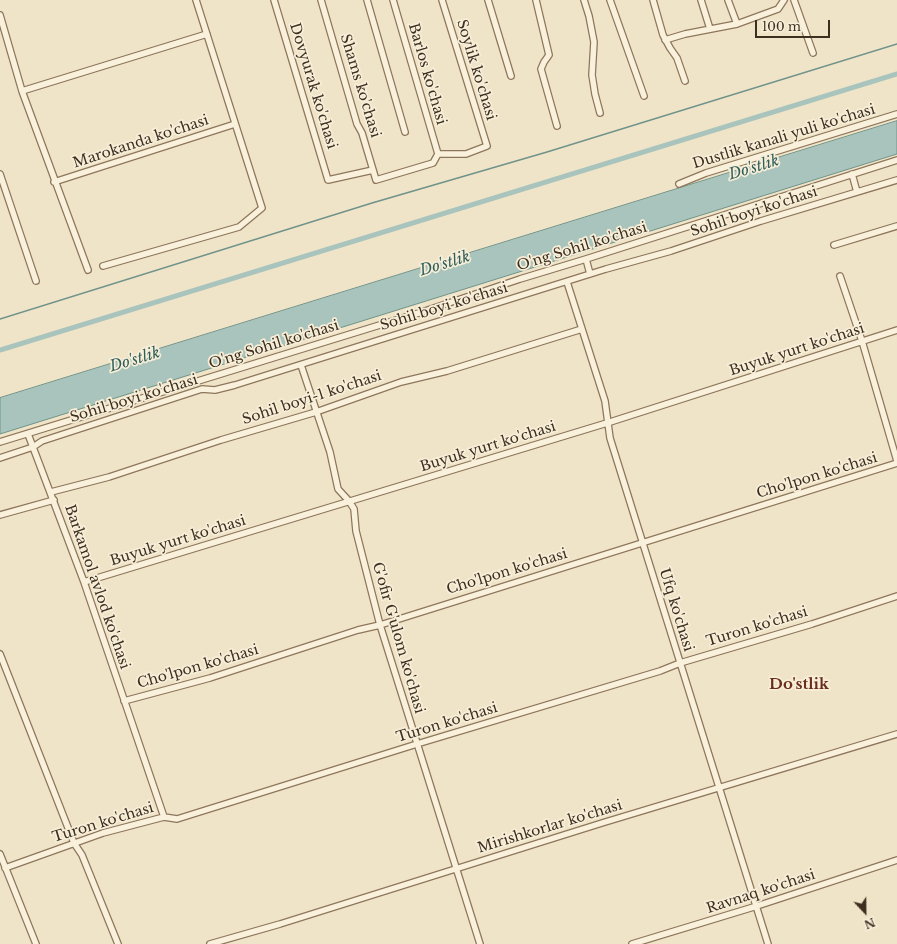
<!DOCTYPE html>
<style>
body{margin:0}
#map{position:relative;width:897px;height:944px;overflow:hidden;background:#f0e4c8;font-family:"Libre Baskerville",serif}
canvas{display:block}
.north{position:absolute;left:845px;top:892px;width:40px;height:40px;-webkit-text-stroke:3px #f7eed8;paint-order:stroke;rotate:158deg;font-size:11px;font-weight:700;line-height:16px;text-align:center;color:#3d2e20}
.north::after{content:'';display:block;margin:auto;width:14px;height:18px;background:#3d2e20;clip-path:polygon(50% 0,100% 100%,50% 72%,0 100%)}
.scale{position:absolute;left:755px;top:20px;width:75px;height:18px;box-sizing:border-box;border:2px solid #3d2e20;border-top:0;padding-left:5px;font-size:12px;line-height:14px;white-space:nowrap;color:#3d2e20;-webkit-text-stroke:3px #f7eed8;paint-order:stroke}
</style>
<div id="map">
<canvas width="897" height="944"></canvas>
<div class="north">N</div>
<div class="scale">100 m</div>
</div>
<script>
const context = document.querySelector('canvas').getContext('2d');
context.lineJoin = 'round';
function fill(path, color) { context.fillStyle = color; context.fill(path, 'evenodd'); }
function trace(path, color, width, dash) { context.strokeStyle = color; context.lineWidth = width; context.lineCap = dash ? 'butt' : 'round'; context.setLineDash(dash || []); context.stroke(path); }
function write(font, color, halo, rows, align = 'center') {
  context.font = font + ' "Libre Baskerville",serif'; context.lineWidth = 3.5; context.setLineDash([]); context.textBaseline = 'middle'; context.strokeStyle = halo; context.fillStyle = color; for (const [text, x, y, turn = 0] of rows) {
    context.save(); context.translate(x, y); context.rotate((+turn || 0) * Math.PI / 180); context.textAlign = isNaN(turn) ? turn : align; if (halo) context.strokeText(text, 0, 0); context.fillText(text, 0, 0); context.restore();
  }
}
const water = new Path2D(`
 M897 121V154L0 434V398Z`);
fill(water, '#a9c4bc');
trace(water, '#6f938a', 1);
trace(new Path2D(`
 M0 319 372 203 547 152 897 44`), '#6f938a', 1.5);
trace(new Path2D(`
 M0 350 897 74`), '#a9c4bc', 5);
const minor = new Path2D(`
 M274 0 328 180 373 170
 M321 0 357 124 362 133 376 180 433 163 438 154H466L487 146 442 0
 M367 0 405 132
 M393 0 438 154
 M488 0 511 76
 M536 0 549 55 544 62 541 69 557 126
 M584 0 589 16 594 42 592 75 595 94 600 113
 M610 0 644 96
 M653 0 663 35 670 48 677 58 685 81
 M701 0 710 29
 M728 0 737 24
 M794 0 813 53
 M0 15 22 91 88 270
 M665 40 685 34 737 24 778 9 784 0
 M22 91 207 34
 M0 174 36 281
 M852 174 857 192
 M54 182 235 124
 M679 184 706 173 897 114
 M834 245 897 226
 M586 259 590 274
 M103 266 239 227 262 208 196 0
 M840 276 862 341 897 461
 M567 282 605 401 610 438 768 944
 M301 365 330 452 338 489 349 501 354 509 356 531 380 625 480 944
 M28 434 84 582 164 817
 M0 442 422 312 520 279 586 259 897 160
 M0 458 33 447 42 441 202 389 215 390 235 385 606 269 671 251 761 221 897 180
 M51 492 109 477 221 440 316 412 401 382 447 371 582 329
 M0 515 54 500
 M84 582 607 423 897 330
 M0 654 74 843 82 855 118 944
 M124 701 210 678 358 630 380 625 897 463
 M0 854 36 944
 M5 868 103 833 164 817 177 819 417 744 660 671 680 663 812 624 897 596
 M210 944 280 924 602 823 897 734
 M632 944 757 906 897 860`);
trace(minor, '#8d765c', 8);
trace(minor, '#faf1dc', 5.5);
write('14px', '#3d2e20', '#f7eed8', [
 ["Soylik ko'chasi",476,70,73],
 ["Barlos ko'chasi",427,74,74],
 ["Dovyurak ko'chasi",313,86,73],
 ["Shams ko'chasi",360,86,73],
 ["Dustlik kanali yuli ko'chasi",784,137,-17],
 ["Marokanda ko'chasi",141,142,-18],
 ["Sohil boyi ko'chasi",754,212,-18],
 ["O'ng Sohil ko'chasi",582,247,-17],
 ["Sohil boyi ko'chasi",444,307,-17],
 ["O'ng Sohil ko'chasi",274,345,-17],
 ["Buyuk yurt ko'chasi",797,350,-18],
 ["Sohil boyi-1 ko'chasi",312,398,-18],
 ["Sohil boyi ko'chasi",134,399,-17],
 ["Buyuk yurt ko'chasi",488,447,-17],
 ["Cho'lpon ko'chasi",817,476,-17],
 ["Buyuk yurt ko'chasi",178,541,-17],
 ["Cho'lpon ko'chasi",507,572,-17],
 ["Barkamol avlod ko'chasi",97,587,71],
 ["Ufq ko'chasi",676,610,73],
 ["Turon ko'chasi",757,627,-17],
 ["G'ofir G'ulom ko'chasi",398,638,74],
 ["Cho'lpon ko'chasi",198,667,-16],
 ["Turon ko'chasi",447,723,-17],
 ["Turon ko'chasi",103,823,-17],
 ["Mirishkorlar ko'chasi",550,827,-17],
 ["Ravnaq ko'chasi",761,892,-18]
]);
write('italic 15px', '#2f5d5a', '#f7eed8', [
 ["Do'stlik",754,168,-17],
 ["Do'stlik",445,264,-17],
 ["Do'stlik",135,360,-17]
]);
write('bold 15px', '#6b2e1e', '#f7eed8', [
 ["Do'stlik",799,685]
]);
</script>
